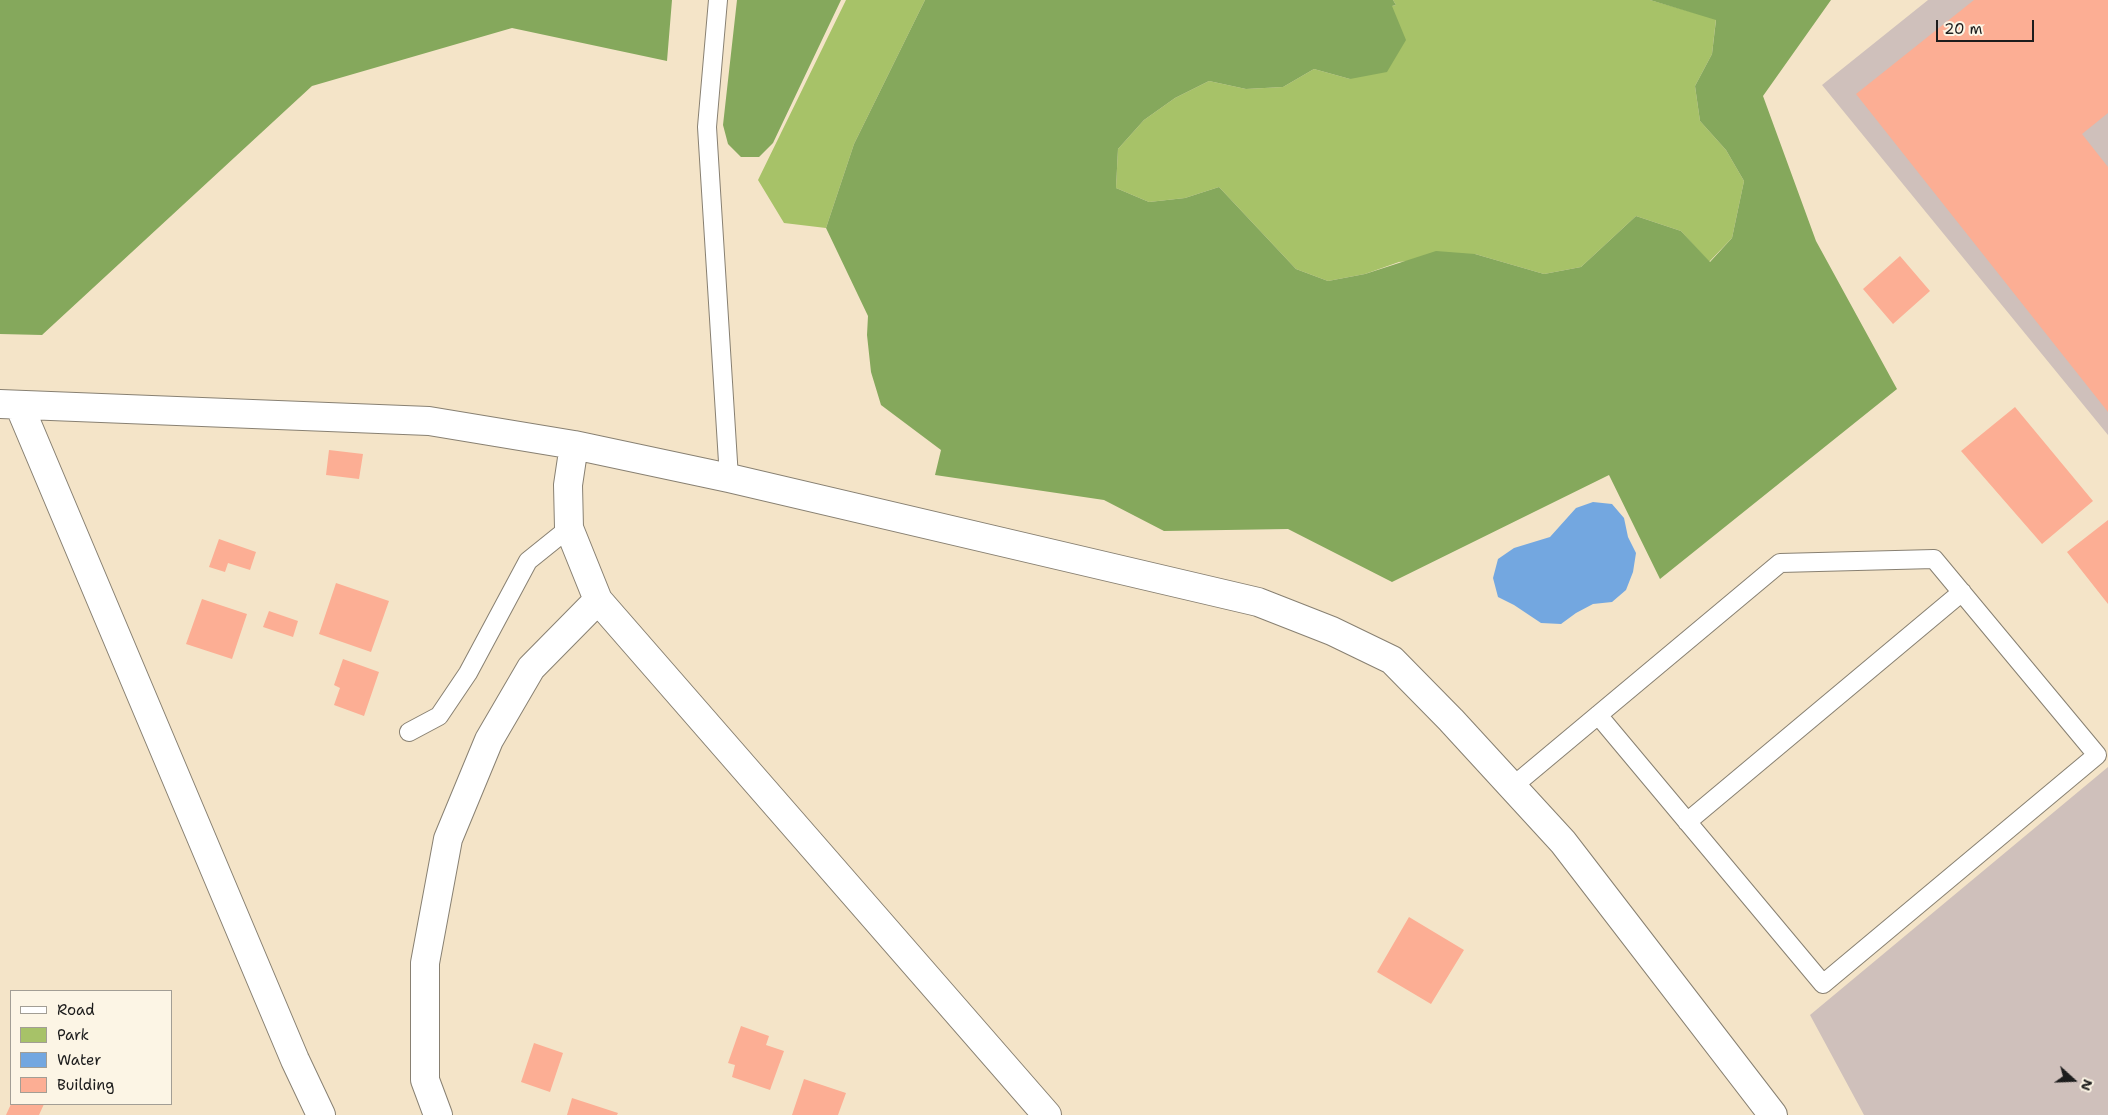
<!DOCTYPE html>
<style>
body{margin:0}
#map{position:relative;width:2108px;height:1115px;overflow:hidden;background:#f4e4c8;font-family:"Shantell Sans",sans-serif}
canvas{display:block}
.legend{position:absolute;left:10px;top:990px;width:162px;height:115px;box-sizing:border-box;background:#fcf5e5;border:1px solid #a29e95;margin:0;padding:6px 9px;list-style:none;font-size:15px;color:#1c1c1c}
.legend li{display:flex;align-items:center;gap:10px;height:25px}
.legend b{width:25px;border:1px solid #a29e95}
.north{position:absolute;left:2048px;top:1055px;width:50px;height:50px;-webkit-text-stroke:4px #fcf5e5;paint-order:stroke;rotate:110deg;font-size:14px;font-weight:700;line-height:20px;text-align:center;color:#1c1c1c}
.north::after{content:'';display:block;margin:auto;width:18px;height:22px;background:#1c1c1c;clip-path:polygon(50% 0,100% 100%,50% 72%,0 100%)}
.scale{position:absolute;left:1936px;top:20px;width:98px;height:22px;box-sizing:border-box;border:2px solid #1c1c1c;border-top:0;padding-left:6px;font-size:15px;line-height:18px;white-space:nowrap;color:#1c1c1c;-webkit-text-stroke:4px #fcf5e5;paint-order:stroke}
</style>
<div id="map">
<canvas width="2108" height="1115"></canvas>
<ul class="legend">
<li><b style="height:6px;background:#fff"></b>Road</li>
<li><b style="height:14px;background:#a7c268"></b>Park</li>
<li><b style="height:14px;background:#73a7e0"></b>Water</li>
<li><b style="height:14px;background:#fcae94"></b>Building</li>
</ul>
<div class="north">N</div>
<div class="scale">20 m</div>
</div>
<script>
const context = document.querySelector('canvas').getContext('2d');
context.lineJoin = 'round';
function fill(path, color) { context.fillStyle = color; context.fill(path, 'evenodd'); }
function trace(path, color, width, dash) { context.strokeStyle = color; context.lineWidth = width; context.lineCap = dash ? 'butt' : 'round'; context.setLineDash(dash || []); context.stroke(path); }
fill(new Path2D(`
 M1928 0H2108V435L1822 85Z
 M2108 767V1115H1864L1810 1015Z`), '#cfc0bb');
fill(new Path2D(`
 M846 0H925L854 144 826 228 784 223 758 180Z
 M1393 0H1650L1716 19 1712 54 1695 86 1700 121 1726 150 1744 181 1732 238 1709 262 1681 231 1636 216 1581 267 1544 274 1475 254 1399 262 1365 274 1328 281 1296 269 1219 187 1185 198 1149 202 1116 188 1118 149 1144 120 1175 98 1209 81 1246 89 1283 87 1314 69 1350 79 1392 6 1396 5Z`), '#a7c268');
fill(new Path2D(`
 M0 0H672L667 61 512 28 312 86 42 335 0 334Z
 M737 0H841L773 143 759 157H741L728 144 723 125Z
 M925 0H1393L1396 5 1392 6 1406 40 1387 72 1350 79 1314 69 1283 87 1246 89 1209 81 1175 98 1144 120 1118 149 1116 188 1149 202 1185 198 1219 187 1296 269 1328 281 1365 274 1436 251 1475 254 1544 274 1581 267 1636 216 1681 231 1710 262 1732 238 1744 181 1726 150 1700 121 1695 86 1712 54 1716 20 1650 0H1831L1763 96 1816 241 1897 389 1660 579 1609 475 1392 582 1288 529 1164 531 1104 500 935 475 941 450 881 405 871 372 867 335 868 316 826 228 854 144Z`), '#85a85c');
fill(new Path2D(`
 M1593 502 1612 504 1624 518 1628 537 1636 553 1633 572 1626 590 1612 602 1593 604 1576 613 1561 624 1541 623 1514 605 1498 597 1493 578 1498 559 1514 548 1550 537 1576 508Z`), '#73a7e0');
fill(new Path2D(`
 M1974 0H2108V113L2082 134 2108 167V412L1856 94Z
 M1900 256 1930 291 1893 324 1863 289Z
 M2015 407 2093 501 2042 544 1961 451Z
 M329 450 363 454 359 479 326 475Z
 M2108 520V604L2067 552Z
 M219 539 256 552 250 570 228 563 225 572 209 567Z
 M336 583 389 601 371 652 319 634Z
 M202 599 247 614 232 659 186 644Z
 M269 611 298 621 293 637 263 627Z
 M343 659 379 672 364 716 334 705 340 688 334 685Z
 M1409 917 1464 950 1431 1004 1377 972Z
 M741 1026 769 1036 766 1045 784 1051 770 1090 732 1077 735 1065 728 1063Z
 M534 1043 563 1053 550 1092 521 1082Z
 M804 1079 846 1093 838 1115H792Z
 M572 1098 618 1113 617 1115H567Z
 M11 1104H44L39 1115H6Z`), '#fcae94');
const service = new Path2D(`
 M718 0 707 127 729 478
 M409 732 439 716 468 673 528 561 569 528
 M1512 787 1780 563 1934 559 2097 755 1823 984 1598 715
 M1687 822 1962 592`);
const minor = new Path2D(`
 M0 404 429 421 574 445 729 478 1258 602 1332 631 1392 660 1451 720 1563 842 1773 1115
 M19 405 295 1060 321 1115
 M598 600 1047 1115
 M438 1115 425 1080V963L448 839 489 740 531 668 598 600 569 528 568 485 574 445`);
trace(service, '#888072', 20);
trace(minor, '#888072', 30);
trace(service, '#fff', 18);
trace(minor, '#fff', 28);
</script>
